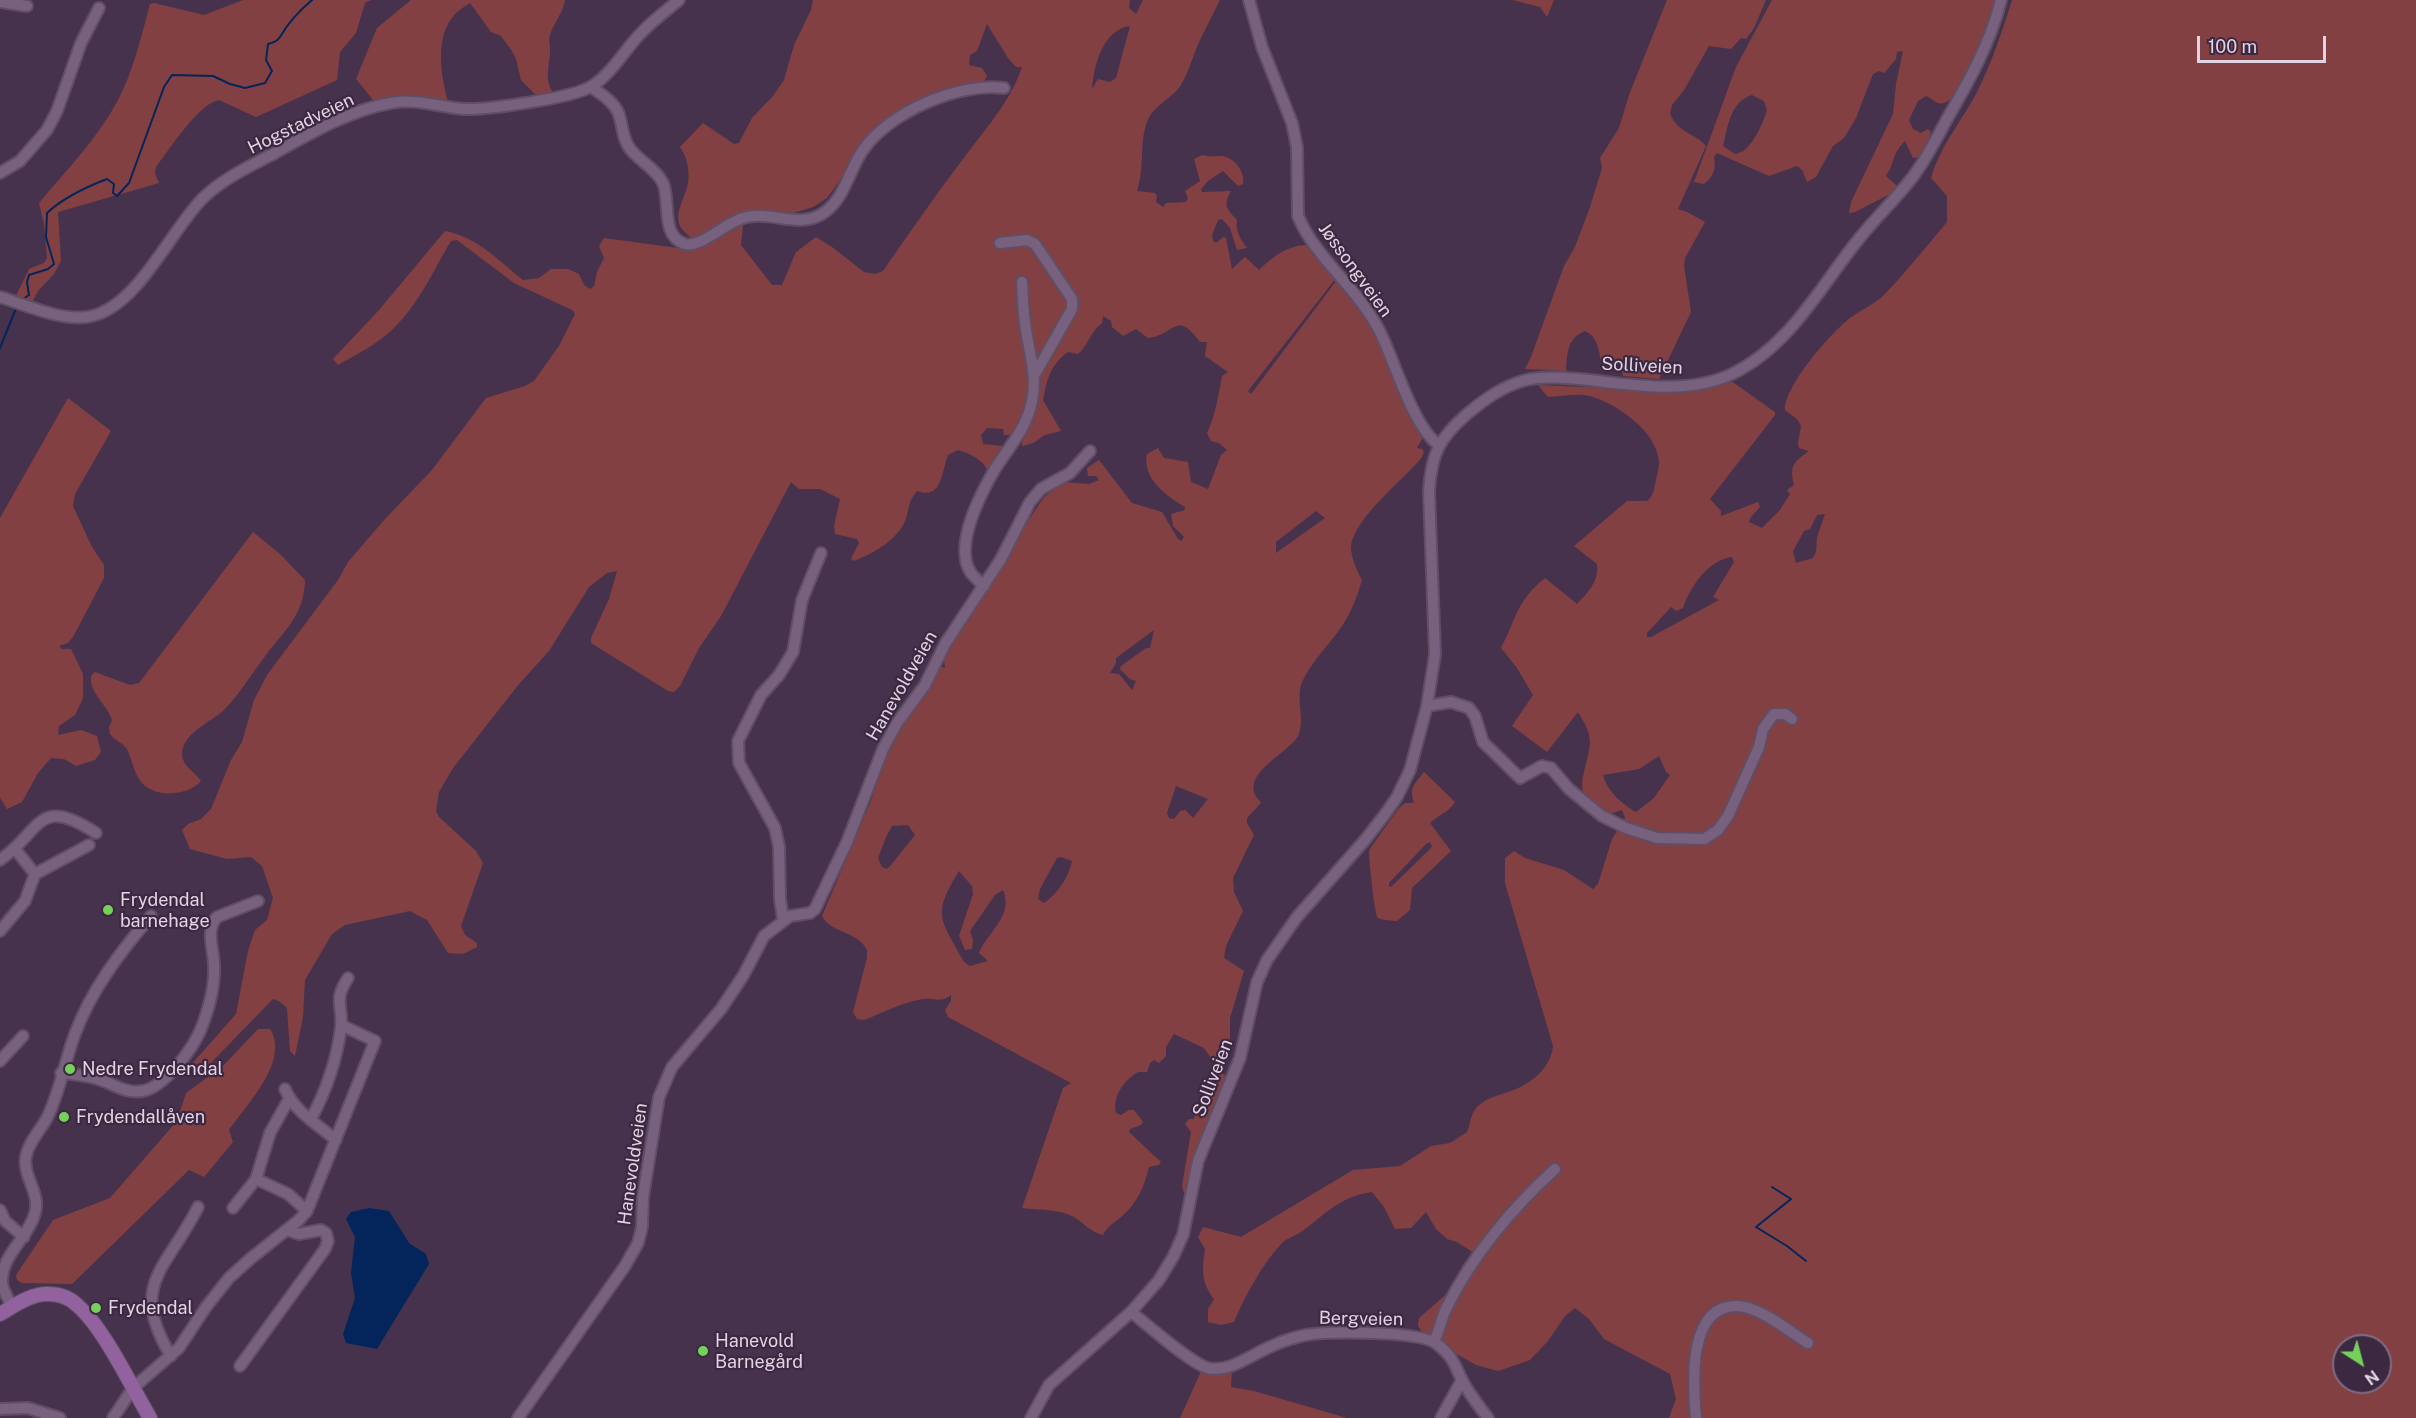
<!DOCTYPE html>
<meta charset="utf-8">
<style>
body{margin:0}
#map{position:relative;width:2416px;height:1418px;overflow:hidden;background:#47324d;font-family:"Public Sans",sans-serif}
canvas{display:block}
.north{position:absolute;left:2332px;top:1334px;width:60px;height:60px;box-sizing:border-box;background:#3d2842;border:2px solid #7e6c82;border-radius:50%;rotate:144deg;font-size:16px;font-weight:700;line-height:24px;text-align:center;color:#e0d3e3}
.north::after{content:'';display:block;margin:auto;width:21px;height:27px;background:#74d25b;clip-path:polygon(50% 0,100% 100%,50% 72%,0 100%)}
.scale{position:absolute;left:2197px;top:36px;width:129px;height:27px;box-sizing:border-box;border:3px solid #e0d3e3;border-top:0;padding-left:8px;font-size:18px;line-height:21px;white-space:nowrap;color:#e0d3e3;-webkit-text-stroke:4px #3d2842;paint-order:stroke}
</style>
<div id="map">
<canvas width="2416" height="1418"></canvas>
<div class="north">N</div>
<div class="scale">100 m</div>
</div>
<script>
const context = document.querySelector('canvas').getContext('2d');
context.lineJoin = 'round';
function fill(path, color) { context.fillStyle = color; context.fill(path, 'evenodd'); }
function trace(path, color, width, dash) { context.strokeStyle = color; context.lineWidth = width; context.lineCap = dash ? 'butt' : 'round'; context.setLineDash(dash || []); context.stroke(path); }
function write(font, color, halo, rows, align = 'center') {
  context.font = font + ' "Public Sans",sans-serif'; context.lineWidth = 4.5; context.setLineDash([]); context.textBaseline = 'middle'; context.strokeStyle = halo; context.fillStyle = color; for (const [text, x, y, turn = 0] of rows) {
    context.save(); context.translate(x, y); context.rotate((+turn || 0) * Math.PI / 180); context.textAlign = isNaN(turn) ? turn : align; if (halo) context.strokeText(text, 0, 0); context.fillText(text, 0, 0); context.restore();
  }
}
fill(new Path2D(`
 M243 0H371L365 3 356 33 340 52 337 80 256 117 219 100C199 103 169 150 156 167L155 173 159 183 58 212 61 261 54 274 38 291 30 306 14 300 29 269 44 263 47 258 44 224 39 203C69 167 102 134 122 92 135 64 142 34 150 4L154 3 204 15Z
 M411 0H565C563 13 554 22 550 35 548 41 551 47 550 53 549 69 544 80 554 94L538 97 521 80 516 59 512 51 501 36 491 32 470 3C465 6 459 10 455 14 434 37 441 76 448 102L405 95 374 101 356 79 377 28Z
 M813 0H1130L1129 8 1136 14 1143 0H1220C1213 14 1206 28 1199 42 1193 56 1189 71 1181 85 1172 99 1153 105 1147 122 1139 142 1145 168 1137 191L1155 193 1157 196 1156 202 1163 207 1166 203 1186 202 1188 198 1185 191 1200 181 1194 159 1202 155C1210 157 1214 156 1221 156 1234 157 1245 171 1243 184L1238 186 1223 171 1208 181 1201 189 1202 192 1231 191C1223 205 1226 208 1237 220 1235 231 1240 238 1247 248L1237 250 1230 228 1222 219 1218 220 1212 235 1213 241 1216 243 1223 237 1226 238 1232 269 1245 257 1259 270C1275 255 1288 244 1312 245L1336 278 1248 391 1251 394 1337 280 1369 319 1422 431V439L1417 448 1422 449 1424 452 1422 457C1404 480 1351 520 1351 549 1352 560 1357 571 1362 580 1357 597 1352 611 1342 626 1329 645 1312 661 1302 682 1295 700 1306 720 1298 736 1289 752 1248 770 1254 792 1255 797 1259 799 1261 803L1247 818V823L1254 835 1233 878 1234 892 1243 911 1226 946 1224 958 1244 971 1230 1018V1038L1224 1051 1218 1059 1213 1061 1204 1048 1174 1034 1166 1047V1056L1159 1063 1154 1060 1150 1063 1147 1072H1138C1124 1080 1112 1097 1116 1113L1121 1115 1129 1110H1134L1143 1122 1141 1125 1130 1129 1129 1132 1161 1162 1159 1165 1149 1167C1144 1187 1137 1204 1120 1218 1113 1223 1107 1227 1103 1235 1090 1232 1084 1223 1074 1217 1060 1209 1038 1210 1022 1208L1063 1088 1071 1083 948 1017 945 1010 951 1001V995C941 1003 935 998 924 999 904 1001 883 1013 864 1020L857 1019 853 1012 867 958V950C857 930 831 934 822 916L871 801 886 754 939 666 945 668 943 653 992 584 1020 533 1044 497 1063 482 1089 484 1099 480 1096 476H1088L1087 468 1099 460 1132 503 1162 512 1178 539 1181 541 1184 537 1173 526 1171 514 1185 510V507C1165 495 1142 478 1147 454L1158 448 1164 458 1188 462 1191 482 1208 489 1221 455 1227 450 1219 443 1211 441 1207 433C1216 414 1218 396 1222 376L1228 372 1205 356 1207 342H1200C1176 309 1175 335 1148 338L1136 329 1123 336 1112 327 1111 321 1103 316 1102 323C1090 332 1088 346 1078 354L1068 352C1050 365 1047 379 1043 400L1061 431 1045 435 1033 443 1022 446 1023 434 1004 435 1003 429 987 428 981 435 983 444 1003 446V453L991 470H987C983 459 968 453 958 450L948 455C941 473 942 500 917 491 907 503 910 509 905 521 896 541 874 553 854 561L851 559 859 543 857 539 835 534 834 526 840 499 820 489H799L791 482 721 616 699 648 680 686 674 692 668 691 591 643V638L609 599 617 571 607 573 589 587 549 651 519 684 453 768 439 792 436 811 439 817 476 851 483 863 461 926 465 935 477 943V947L463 954 448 953 427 920 410 911 345 925 332 934 305 980 303 1017 295 1056 290 1051 287 1008 279 1001 273 999 202 1072 190 1073 191 1065 236 1014 248 951 255 930 267 920 273 898 262 866 251 857 227 859 190 849 182 830 188 824 201 819 211 809 231 760 242 742 254 700 267 675 338 580 348 562 385 519 432 470 486 398 525 386 534 381 559 346 575 314 572 310 514 283 457 240 451 241C432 273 415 312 385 336 371 347 354 356 338 365L333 359 379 310 445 231C477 237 498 260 523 280L539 278 551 269H568L579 274 584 285 590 289 594 286 597 272 604 258 599 246 604 238 678 248 691 245 692 238C666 221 684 204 688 183 690 170 687 157 680 147L703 123 734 144 739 143 752 118 773 96 784 80 794 45 811 10ZM987 24 1008 58 1016 67H1022C1011 101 984 131 963 159 935 196 909 233 883 271L875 274 864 272 832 247 816 237 796 252 782 285H772L741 245 743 225 749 214 793 213 813 207 827 198 852 164 909 111 983 83 987 76 982 68 969 65 970 55 977 51ZM1130 26 1116 78 1110 82 1098 79 1092 89C1094 64 1103 30 1130 26ZM1316 511 1325 518 1276 553V542ZM1154 630 1150 648H1146L1121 666 1120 669 1130 679 1136 681 1132 690 1119 674 1110 673 1116 663V658ZM1176 786 1208 799 1193 818 1185 810 1180 811 1174 819 1169 818 1167 813ZM908 825 915 835 891 865 887 869 882 867 878 858 886 837 892 826ZM1061 857 1072 861C1069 877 1057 894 1044 903L1038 899 1040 889 1057 858ZM959 871 972 886 973 894 959 936 965 950 972 949 973 940 970 931 995 895 1003 890C1014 916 988 931 979 953L988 961 970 966 964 962C941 919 931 916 959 871Z
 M1513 0H1554L1547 17 1540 7Z
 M1667 0H1766L1754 28 1746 39 1741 38 1731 49 1709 46 1684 90 1672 105 1670 114C1679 134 1694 132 1706 146L1678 209 1687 212 1705 222 1685 258 1684 266 1691 312 1659 379 1623 376 1620 363 1602 366C1599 353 1599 337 1585 331 1567 338 1567 354 1566 371L1525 369 1531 357 1564 266 1575 247 1590 207 1602 168 1600 158 1619 128 1629 95Z
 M1772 0H1995C1988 18 1963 110 1938 103 1934 102 1930 97 1926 96L1918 101 1909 120 1913 129 1921 133 1928 129 1931 132 1925 149 1919 157 1913 158 1905 141C1891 155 1896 161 1886 176L1897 186 1892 193 1855 212 1849 213 1851 202 1893 114 1896 84 1903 51 1897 52 1896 59 1884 73 1879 71 1873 74 1856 118 1844 138 1833 146 1816 177 1807 182 1802 170 1797 166 1769 176 1717 153 1714 157C1716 169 1714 176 1704 184L1694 182 1736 67ZM1752 95 1764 101 1767 110C1763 123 1751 153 1735 154L1723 146C1728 126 1730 102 1752 95Z
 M2012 0H2416V1418H1669L1676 1399 1670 1374 1604 1339 1589 1319 1575 1308 1565 1316 1548 1341 1530 1360 1498 1371 1476 1365 1425 1336 1418 1326 1419 1318 1457 1285 1479 1262 1471 1251 1457 1242 1447 1239 1436 1229 1426 1212 1411 1228 1395 1229 1384 1207 1372 1192C1340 1196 1326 1214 1301 1232 1295 1236 1287 1238 1282 1243 1261 1266 1246 1294 1234 1322L1221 1325 1208 1322V1309L1214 1299C1201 1283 1202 1268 1205 1249L1198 1237 1203 1227 1241 1237 1353 1170 1400 1166 1431 1146 1450 1143 1467 1132C1471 1123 1470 1115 1477 1107 1487 1097 1498 1096 1511 1091 1531 1084 1551 1068 1553 1046L1505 883V858L1514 851 1525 858 1564 870 1593 889 1598 884 1612 839 1625 818 1622 810 1609 814C1566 795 1587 776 1590 743 1590 731 1584 722 1578 712L1547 752 1512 726 1533 695 1517 668 1501 648C1516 619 1517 600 1545 578L1577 604C1588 592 1599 582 1597 564L1574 546 1627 501H1647C1654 495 1654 489 1656 480 1657 474 1659 468 1659 462 1657 431 1617 404 1590 396 1577 393 1561 396 1548 397L1538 385 1683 391 1730 381 1734 383 1775 412V415L1710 499 1721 511V516L1758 502 1760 507 1751 517 1749 522 1762 528 1780 510 1790 494 1787 490 1794 485C1789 466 1794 462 1809 451L1799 448 1798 443 1801 426 1798 420 1785 410C1785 385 1830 334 1850 318 1860 310 1874 305 1884 295 1906 272 1926 247 1947 222V196L1931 178C1940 146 1962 121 1977 92 1992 62 2002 32 2012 0ZM1825 514 1817 537 1816 552 1813 558 1796 563 1793 551 1804 531 1810 529 1817 515ZM1732 557 1734 562 1713 597 1719 600 1651 637H1647V633L1671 607 1676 611 1683 608C1690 587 1708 560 1732 557ZM1659 756 1666 772 1670 775 1654 798 1636 812C1622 804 1607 791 1603 775L1639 769ZM2344 1346H2380V1382H2344Z
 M68 398 111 431 75 494 73 506 92 547 104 565V578L73 637 68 643 59 646 62 649H71L83 674V698L75 715 59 726 58 735 81 730 97 736 101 752 95 760 76 766 64 759 51 758 38 773 22 802 7 809 0 798V518Z
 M253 532 280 554 305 580C304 617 283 631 263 659 250 676 239 695 224 710 210 723 181 733 182 756 183 766 196 773 201 781 188 796 155 798 142 783 134 774 132 759 127 749 122 742 115 741 110 734L109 727 112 720C107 704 89 693 91 676L95 672 130 685 139 683Z
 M1424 772 1455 802C1449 812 1438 815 1430 823L1451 851 1412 888 1410 910 1397 921C1393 921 1381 920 1378 918 1374 914 1369 858 1369 850L1399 808 1405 803H1414C1409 787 1414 785 1424 772ZM1430 842 1432 847 1391 887 1389 886V883L1426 844Z
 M258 1029H270C290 1061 247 1104 229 1130L233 1142 204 1177 189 1170 72 1284 22 1283 17 1280 16 1275 53 1220 110 1198 177 1121 186 1093 222 1067Z
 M1221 1073 1225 1075 1224 1083 1208 1122 1190 1185 1185 1196 1182 1186 1191 1132 1185 1124 1189 1119H1194L1198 1105 1204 1103 1206 1097 1204 1091 1212 1080Z
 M1202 1369H1232L1231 1387 1254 1391 1347 1418H1180Z`), '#834042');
fill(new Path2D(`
 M369 1208 389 1211 409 1243 426 1254 429 1264 377 1349 346 1343 343 1334 355 1298 351 1273 355 1237 346 1219 351 1212Z`), '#03255b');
trace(new Path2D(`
 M20 301 29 295 27 282 29 275 48 269 54 264 46 237 47 213C63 198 86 187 107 179L114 184 113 193 117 196 129 183 164 87 172 75 213 76 230 84 245 88 265 83 272 71 266 60 268 44C272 43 277 42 280 37 288 23 299 11 312 0
 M0 348 17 306
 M1772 1187 1791 1199 1756 1227 1787 1246 1806 1261`), '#03255b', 2);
const minor = new Path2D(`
 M1249 0 1262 47 1292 123 1297 147 1298 216C1315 258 1359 289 1380 332 1394 359 1413 428 1439 445
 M0 2 27 6
 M591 87C601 94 613 101 618 112 623 124 622 140 631 150 641 162 656 169 663 183 671 202 660 236 685 244 699 248 724 225 738 220 766 207 795 230 822 214 844 201 849 170 863 150 889 112 959 82 1004 88
 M0 173 20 161 47 130 57 111 81 43 99 8
 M1000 243 1027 240 1035 244 1072 299V309L1034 376
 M0 297C26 305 65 323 92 316 138 305 170 232 202 199 222 179 250 166 275 153 311 133 350 110 391 103 415 98 439 107 463 109 486 110 574 98 592 86 613 73 626 47 644 30 655 19 667 10 679 0
 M984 586C980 582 975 578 971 573 953 546 981 493 995 469 1009 447 1027 428 1032 401 1038 375 1028 349 1025 323 1023 310 1023 296 1022 282
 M1427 706 1451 702 1469 708 1475 716 1483 742 1520 778 1542 766 1551 768 1569 789 1602 816 1626 828 1657 838 1704 839 1718 830 1728 816 1759 747 1763 729 1774 714H1785L1792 719
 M0 860C42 831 37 794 96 833
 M35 874 89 845
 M783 919 780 899 779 847 775 828 739 763 738 741 761 695 779 675 793 652 802 600 821 553
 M0 931 25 901 35 874 15 849
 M0 1061 23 1036
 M61 1073C72 1074 83 1075 94 1078 110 1081 123 1094 142 1091 164 1088 192 1050 201 1029 208 1011 215 986 214 966 214 950 205 930 217 917L258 901
 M285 1089C294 1111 318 1125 336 1140
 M311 1119C326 1091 337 1059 341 1027 343 1004 333 1001 348 978
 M256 1179 288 1194 307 1211
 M233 1208 256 1179 270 1133 289 1099
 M0 1210 5 1221 24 1237
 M12 1307C9 1299 2 1290 2 1282 1 1255 29 1237 35 1213 41 1193 22 1176 26 1156 29 1141 41 1130 48 1116 60 1091 65 1060 75 1034 91 990 121 951 151 916
 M1131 1312C1148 1325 1190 1363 1208 1368 1230 1373 1252 1354 1272 1346 1283 1341 1295 1337 1306 1335 1329 1331 1421 1331 1437 1344 1454 1358 1453 1362 1462 1380 1469 1394 1479 1406 1488 1418
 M1434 1341C1440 1330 1441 1318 1447 1307 1472 1256 1513 1207 1555 1169
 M171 1356C127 1284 168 1268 198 1207
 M240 1366 325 1249 328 1241 326 1233 321 1230 299 1234 287 1230
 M0 1409 28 1408 60 1418
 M113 1418 133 1388 179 1348 206 1307 229 1278 250 1259 299 1220 307 1211 375 1041 341 1025
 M518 1418 625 1266 638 1243 642 1227 643 1197 659 1097 672 1067 721 1009 743 976 764 936 790 916 810 913 815 909 847 842 883 749 897 723 925 685 945 644 1001 559 1030 502 1041 489 1070 473 1090 451
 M1031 1418 1049 1385 1131 1312 1159 1280 1173 1257 1183 1235 1198 1161 1240 1058 1257 982 1267 960 1297 917 1365 840 1386 813 1397 797 1410 770 1427 706 1435 654 1429 492C1431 455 1439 438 1467 414 1485 399 1503 386 1526 380 1544 376 1562 378 1580 379 1629 384 1685 396 1732 374 1790 346 1820 287 1858 240 1876 217 1898 197 1915 174 1927 157 1937 138 1947 119 1969 81 1990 44 2001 0
 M1441 1418 1462 1380
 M1696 1418C1693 1384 1687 1304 1738 1306 1760 1307 1790 1332 1808 1343`);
const major = new Path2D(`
 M0 1314C14 1306 30 1294 47 1294 58 1294 69 1297 77 1305 104 1328 131 1386 150 1418`);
trace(minor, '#5f4e64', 14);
trace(major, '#5f4e64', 16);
trace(minor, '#78617e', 10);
trace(major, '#92629e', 14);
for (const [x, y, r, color] of [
 [108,910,6,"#74d25b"],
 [70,1069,6,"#74d25b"],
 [64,1117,6,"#74d25b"],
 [96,1308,6,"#74d25b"],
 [703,1351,6,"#74d25b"]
]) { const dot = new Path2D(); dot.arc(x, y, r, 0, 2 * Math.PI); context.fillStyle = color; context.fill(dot); trace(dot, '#3d2842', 2); }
write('18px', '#e0d3e3', '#3d2842', [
 ["Hogstadveien",301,124,-26],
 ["Jøssongveien",1355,270,54],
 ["Solliveien",1642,366,3],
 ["Hanevoldveien",902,686,-60],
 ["Solliveien",1213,1078,-69],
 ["Hanevoldveien",633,1164,-82],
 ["Bergveien",1361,1319,1]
]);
write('18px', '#e0d3e3', '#3d2842', [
 ["Frydendal",120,900],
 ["barnehage",120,921],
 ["Nedre Frydendal",82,1069],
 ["Frydendallåven",76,1117],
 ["Frydendal",108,1308],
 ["Hanevold",715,1341],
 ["Barnegård",715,1362]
], 'left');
</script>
